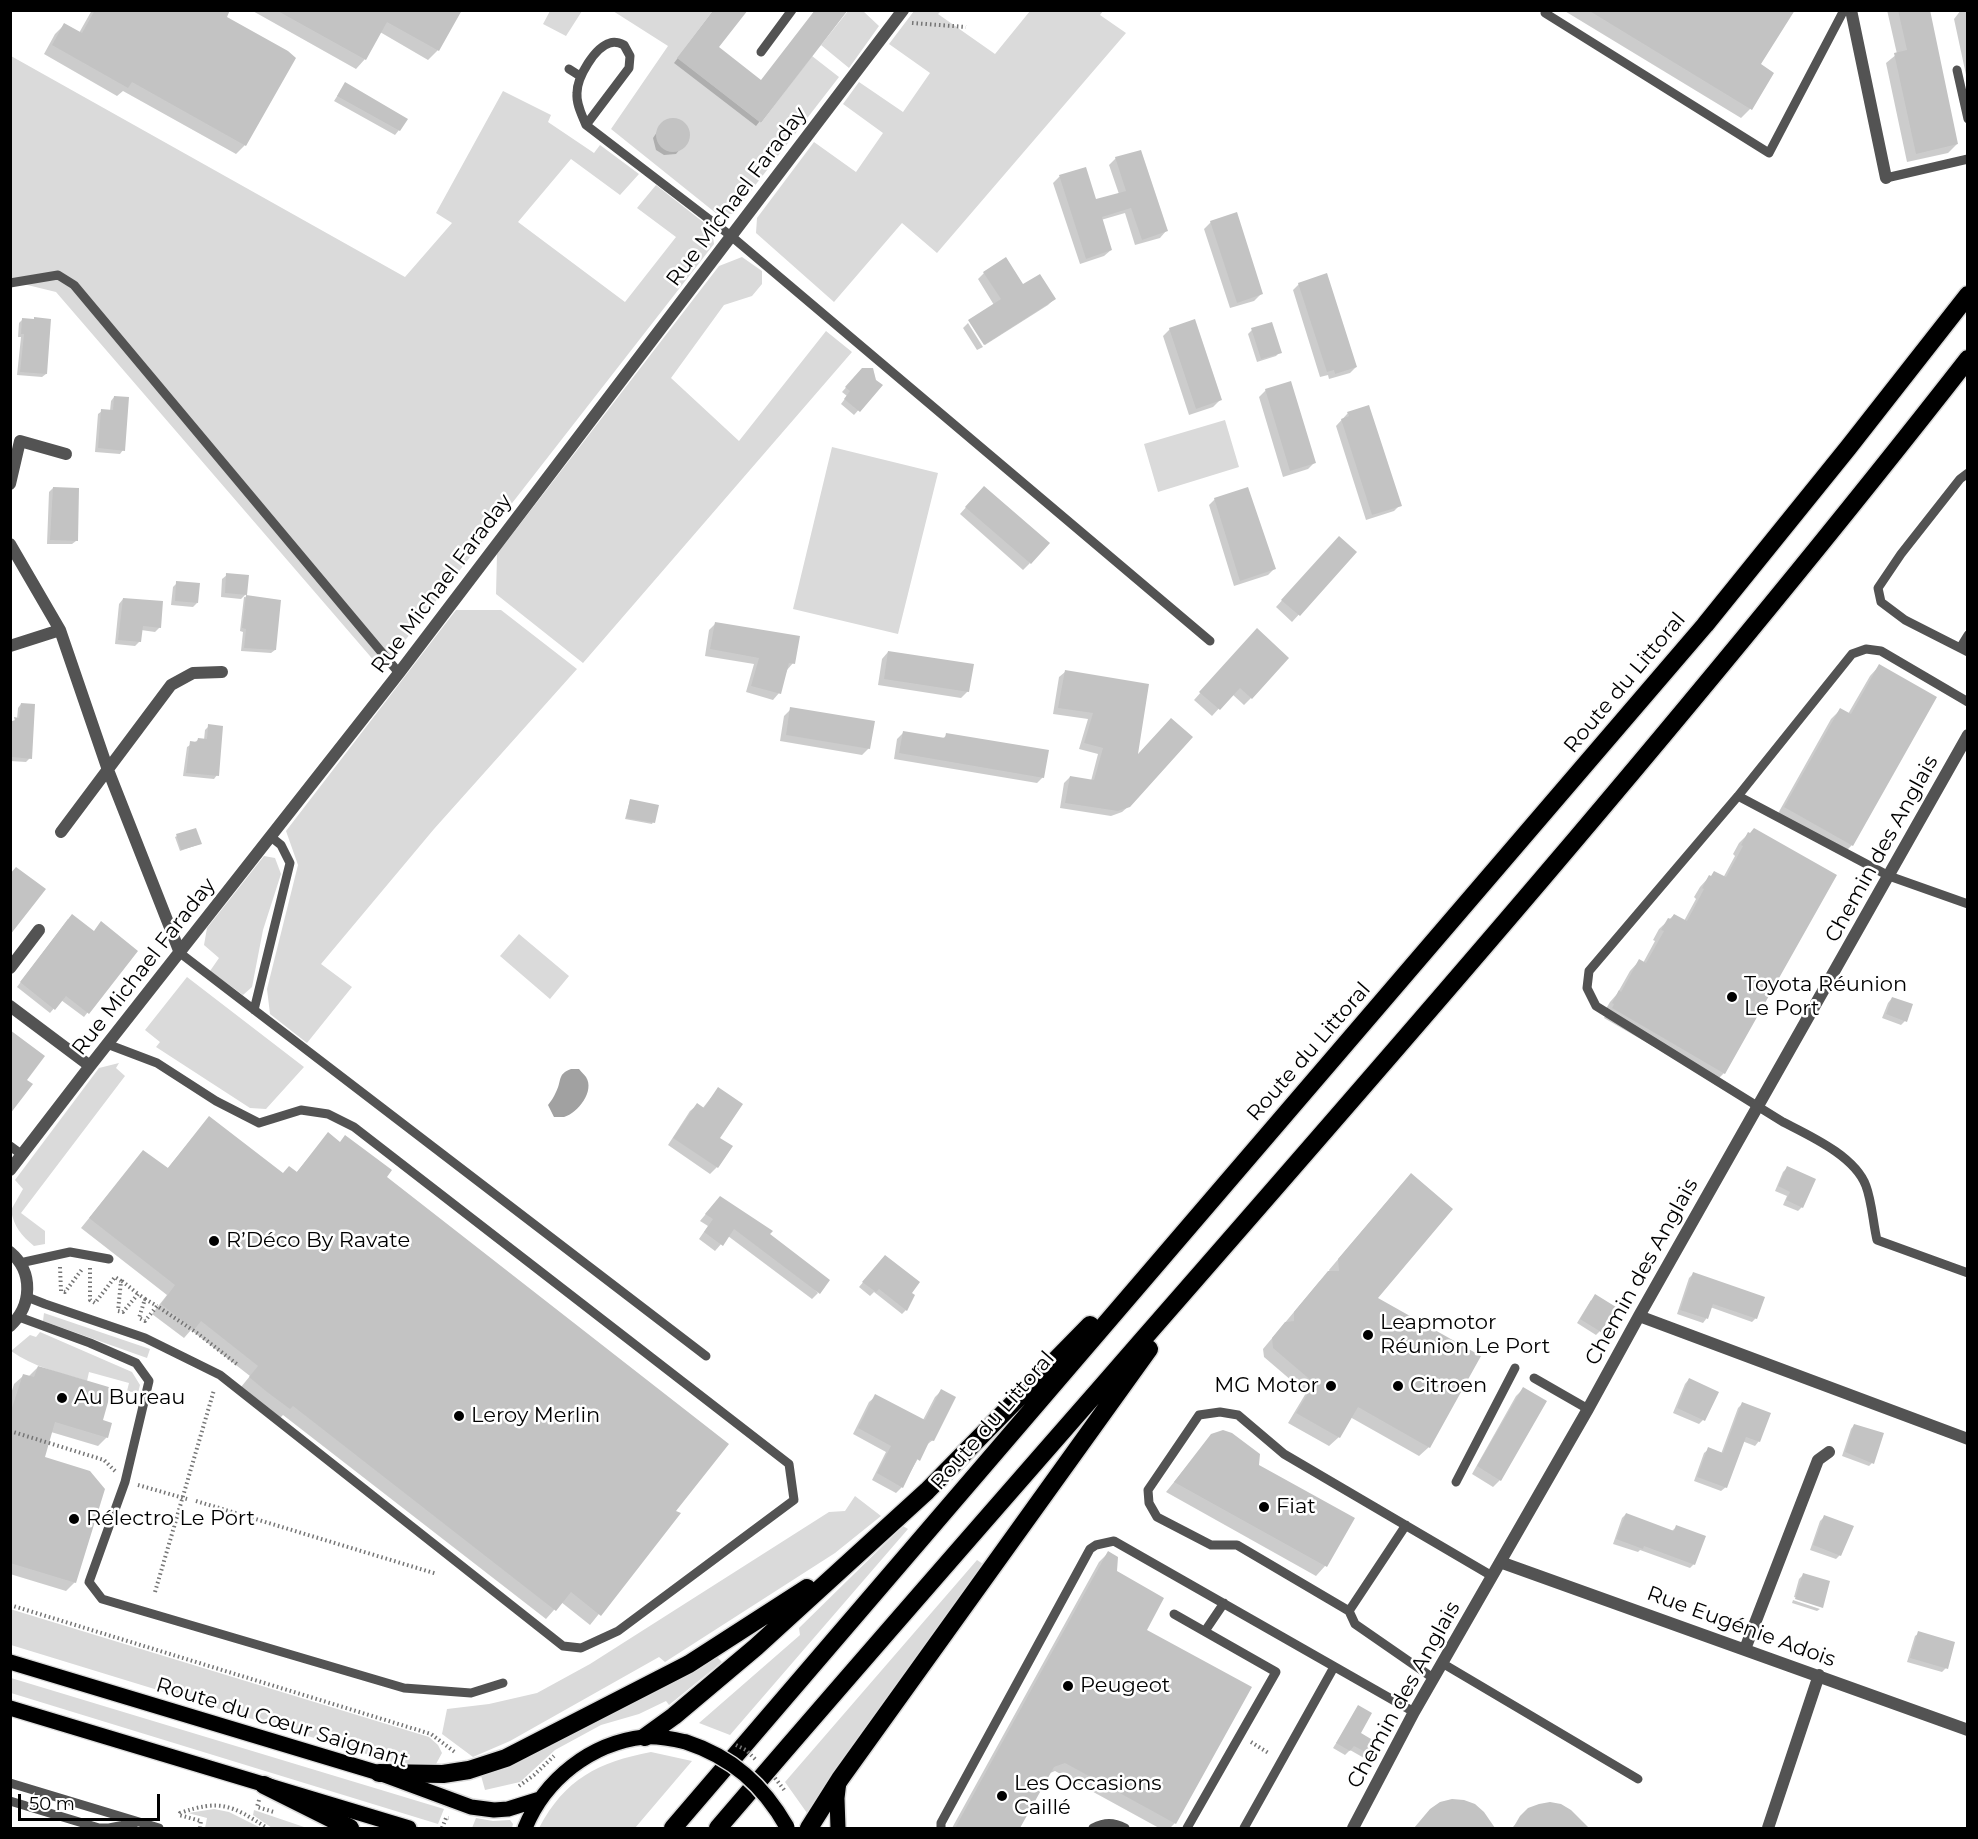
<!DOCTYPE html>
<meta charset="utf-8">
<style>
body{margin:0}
#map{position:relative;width:1978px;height:1839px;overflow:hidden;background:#fff;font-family:Montserrat,sans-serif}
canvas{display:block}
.frame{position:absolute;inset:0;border:12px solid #000;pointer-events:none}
.scale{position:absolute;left:18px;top:1794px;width:142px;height:27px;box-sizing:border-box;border:3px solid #000;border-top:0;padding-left:8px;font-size:18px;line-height:21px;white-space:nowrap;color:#000;-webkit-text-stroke:4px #fff;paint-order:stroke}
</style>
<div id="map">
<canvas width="1978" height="1839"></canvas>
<div class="frame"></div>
<div class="scale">50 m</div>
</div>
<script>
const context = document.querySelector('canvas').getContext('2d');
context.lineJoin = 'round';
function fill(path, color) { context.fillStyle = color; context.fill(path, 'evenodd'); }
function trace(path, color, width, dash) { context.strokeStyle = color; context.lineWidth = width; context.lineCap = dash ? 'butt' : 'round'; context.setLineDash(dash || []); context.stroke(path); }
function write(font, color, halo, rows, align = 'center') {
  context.font = font + ' Montserrat,sans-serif'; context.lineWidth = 5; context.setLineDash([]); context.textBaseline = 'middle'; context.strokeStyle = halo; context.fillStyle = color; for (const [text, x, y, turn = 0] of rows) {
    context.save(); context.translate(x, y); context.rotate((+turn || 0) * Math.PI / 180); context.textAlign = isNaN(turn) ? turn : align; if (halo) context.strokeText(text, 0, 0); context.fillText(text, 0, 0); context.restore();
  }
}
fill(new Path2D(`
 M550 11V10L582 11 566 36 543 24Z
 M613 11H714L678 58 761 123 812 56 839 77 733 214H717L611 129 668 46Z
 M848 11H863L879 26 849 68 821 45Z
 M914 11H941L938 14 995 54 1030 11H1103L1100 15 1126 33 937 253 902 223 834 302 756 233 757 218 814 142 856 172 883 133 843 104 859 82 903 112 930 73 889 44Z
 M11 56 405 277 452 223 436 213 503 91 551 115 548 122 594 153 600 145 639 174 620 195 571 159 518 222 625 302 676 237 637 208 656 185 712 229 714 244 382 670 56 292 11 281Z
 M742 257 762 271V284L752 296 724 305 671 378 739 441 826 331 852 352 583 663 496 594 497 554 719 266Z
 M1225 420 1239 467 1158 492 1144 444Z
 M832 447 938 473 898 634 793 609Z
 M456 610H501L577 669 434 829 321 964 352 987 307 1043 270 1014 267 989 298 865 286 831Z
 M264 856 275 858 281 874 263 930 252 987 243 995 210 971 219 958 204 945 207 928Z
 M519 934 569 976 550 999 500 956Z
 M187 977 304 1067 266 1109 250 1108 156 1047 160 1042 145 1030Z
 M119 1063 116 1068 125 1076 21 1213 45 1231V1244L34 1246C21 1235 14 1227 11 1210L23 1189 15 1180 99 1068Z
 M44 1313 150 1349 147 1358 43 1321Z
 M40 1332 132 1372 140 1385 138 1393 127 1391 129 1383 89 1372 87 1381C61 1373 33 1367 11 1351L30 1335 36 1337Z
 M855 1496 881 1516 835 1553 665 1662 659 1657 510 1741 473 1757 442 1734 447 1709 489 1704 537 1693 590 1664 829 1512 845 1511Z
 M903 1526 908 1529 730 1735 699 1723 800 1635 799 1628Z
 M977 1560 983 1564 807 1813 785 1782Z
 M10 1609 429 1737 438 1745 442 1753 436 1764H399L11 1645Z
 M716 1656 722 1662 669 1705 666 1701 639 1714 601 1725 555 1750 520 1782 485 1790 480 1772Z
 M10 1678H11L444 1809 438 1824 11 1693Z
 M651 1752 692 1761 635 1828H539C565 1779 598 1762 651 1752Z
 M214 1809 229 1812 261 1828H205L207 1818 188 1813Z
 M254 1810 307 1828H272L253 1815Z
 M476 1818 493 1821 510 1820 513 1824 512 1828H472Z`), '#dadada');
fill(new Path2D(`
 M571 1069H579C581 1072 584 1074 586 1077 595 1091 578 1113 564 1117 562 1117 555 1117 554 1117L548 1105C551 1101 554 1097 556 1092 562 1081 557 1074 571 1069Z`), '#a1a1a1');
fill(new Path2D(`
 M92 10H148L225 17 245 145 236 154 123 91 117 96 44 54 55 34 64 25 79 33Z
 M251 10H460L438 50 428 60 380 32 365 59 356 69Z
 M714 10 717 47 761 82 842 16 756 126 674 63Z
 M1563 10H1793L1759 65 1750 109 1741 118Z
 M1887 10H1928L1957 144 1948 153 1907 162 1886 63 1897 54Z
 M1961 10H1968V84L1954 19Z
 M345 84 399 130 395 135 334 101Z
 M677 119 686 126 689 138 676 154 664 155 656 150 653 138 663 123Z
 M1116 158 1166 231 1160 238 1135 245 1125 213 1101 220 1111 250 1104 256 1080 264 1053 183 1059 177 1085 169 1095 201 1119 194 1109 165Z
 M1211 222 1261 294 1254 301 1230 308 1204 229Z
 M984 273 1023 286 1054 299 1048 305 985 345 970 321 994 305 978 279Z
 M1299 284 1356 367 1350 373 1329 379 1328 375 1320 377 1293 290Z
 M23 319 46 374 42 377 17 375 21 337H18L19 323Z
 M968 323 983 347 977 350 963 328Z
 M1170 329 1220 400 1213 407 1189 415 1163 336Z
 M1252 330 1280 352 1276 356 1257 362 1248 334Z
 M858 374 874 380 880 386 854 415 841 404 847 396 842 392Z
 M1266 390 1315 462 1308 469 1283 477 1259 397Z
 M114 397 123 450 120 454 95 452 98 414 102 411H110L111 401Z
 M1348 413 1400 505 1394 511 1366 520 1336 426Z
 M53 488 76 541 72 544H47L49 492Z
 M977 495 1030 563 1023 570 960 514Z
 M1215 499 1274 569 1268 575 1234 586 1209 505Z
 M1332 545 1355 553 1292 622 1276 607Z
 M227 575 246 594 241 599 221 597 222 579Z
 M177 583 197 603 193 607 171 605 173 587Z
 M244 597 279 601 275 650 271 653 241 651 243 632 240 631Z
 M123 599 160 627 155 632 141 630 140 641 135 646 115 644 119 604Z
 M716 623 793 663 787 670 779 693 773 700 746 692 754 664 705 656 709 630Z
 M1250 637 1251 698 1244 705 1232 694 1212 716 1194 700Z
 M888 652 968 691 961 698 878 685 882 659Z
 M1879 666 1852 845 1843 854 1776 817 1831 719 1840 710 1848 714 1870 676Z
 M1065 672 1148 686 1129 806 1122 812 1111 816 1060 808 1064 783 1070 777 1091 781 1098 754 1079 749 1088 719 1053 714 1059 677Z
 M21 704 30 758 26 762 10 761V722L17 719 18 708Z
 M791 709 869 748 862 755 780 741 784 716Z
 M209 726 217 775 214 779 183 776 187 747 198 740H204L205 730Z
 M904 732 942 739 947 735 1043 777 1037 783 894 759 897 739Z
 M630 800 653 822 652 824 625 819Z
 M1748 834 1724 1073 1715 1082 1604 1018 1606 1014 1604 1012 1610 1002 1617 994 1630 971 1639 961 1643 963 1655 941 1653 940 1659 929 1674 915 1684 921 1696 899 1694 897 1700 887 1709 877 1723 878 1735 856 1733 854 1739 843Z
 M177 836 200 844 180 851 175 837Z
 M68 919 135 951 84 1017 61 1000 50 1013 17 987Z
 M1892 998 1905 1021 1901 1025 1882 1018 1888 1003Z
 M718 1089 717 1167 710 1174 668 1145 690 1111 697 1105 702 1109Z
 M209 1118 282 1174 296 1173 328 1134 385 1178 674 1511 679 1514 590 1625 561 1602 546 1619 283 1415 280 1418 241 1387 250 1376 191 1330 184 1338 152 1314 167 1295 81 1228 143 1152 167 1169Z
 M1787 1168 1802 1207 1798 1211 1783 1205 1787 1196 1775 1191 1783 1172Z
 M1402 1184 1375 1299 1429 1447 1419 1456 1350 1417 1339 1437 1329 1446 1288 1423 1306 1393 1264 1357 1263 1349 1319 1282 1330 1273 1329 1270Z
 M714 1204 768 1235 818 1293 812 1299 728 1236 715 1251 699 1239 708 1226 700 1221Z
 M881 1261 910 1293 906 1310 902 1314 874 1292 870 1296 859 1287Z
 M1693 1274 1756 1318 1752 1322 1710 1307 1706 1319 1703 1323 1677 1314 1689 1278Z
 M1591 1300 1600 1331 1596 1335 1577 1323Z
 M38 1367 101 1421 107 1437 98 1446 51 1432 43 1458 75 1582 66 1591 10 1574V1397L14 1384 23 1376H29Z
 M1689 1379 1703 1420 1699 1424 1673 1413 1685 1384Z
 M1523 1389 1500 1480 1493 1487 1472 1474 1516 1396Z
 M941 1391 933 1440 925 1446 902 1487 896 1493 872 1480 886 1452 853 1434 869 1402 876 1396 923 1420 935 1397Z
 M1742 1404 1759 1441 1755 1446 1742 1441 1726 1487 1721 1491 1694 1481 1704 1453 1709 1449 1721 1454 1738 1408Z
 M1854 1425 1872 1463 1869 1466 1842 1456 1851 1429Z
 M1212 1435 1257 1466 1352 1519 1325 1566 1316 1576 1166 1492Z
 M1626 1514 1672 1531 1677 1526 1694 1564 1690 1568 1640 1550 1638 1552 1613 1544 1622 1518Z
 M1824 1517 1840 1555 1836 1559 1810 1550 1820 1521Z
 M1108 1553 1145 1630 1175 1823 1170 1828H1159L1055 1771 1048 1774 1018 1828H952L1099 1562Z
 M1803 1575 1829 1582 1821 1608V1606L1794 1597 1799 1579Z
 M1793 1600 1820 1609 1817 1611 1792 1603Z
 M1919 1633 1946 1668 1942 1672 1907 1662 1915 1636Z
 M1359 1707 1358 1733 1368 1753 1364 1758 1350 1750 1345 1755 1333 1748Z
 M1529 1810 1578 1819 1583 1828H1512Z
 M1483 1813 1493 1828H1415L1416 1827Z`), '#0003');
fill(new Path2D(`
 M95 10H230L227 17 288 51 296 58 246 146 132 82 128 88 52 45 64 23 82 33Z
 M276 10H462L439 51 387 22 366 60Z
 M714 10H748L719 47 761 80 815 10H848L761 123 677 58Z
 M1588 10H1795L1761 64 1774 73 1752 110Z
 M1898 10H1930L1958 144 1916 154 1894 53 1907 50Z
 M345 82 408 119 400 131 337 96Z
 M656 135a17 17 0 1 1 34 0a17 17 0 1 1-34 0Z
 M1141 150 1168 231 1142 240 1131 208 1102 217 1112 250 1086 259 1059 175 1086 167 1096 199 1126 191 1115 157Z
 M1237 212 1263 294 1237 303 1210 221Z
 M1006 257 1023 284 1040 274 1056 299 984 345 968 320 1001 299 983 272Z
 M1327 273 1357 367 1335 374 1334 370 1327 372 1298 283Z
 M34 317 51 319 47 374 20 372 24 334H21L22 318 34 319Z
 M1195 319 1222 400 1196 409 1169 328Z
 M1272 322 1282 353 1261 359 1251 328Z
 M862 368H873L876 380 883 385 860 412 844 399 850 391 845 387Z
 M1291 381 1316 463 1290 471 1265 389Z
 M114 396 129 397 125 451 98 448 101 409 113 410Z
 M1369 405 1402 506 1372 515 1341 419 1349 416 1347 412Z
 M984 486 1050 543 1031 564 965 507Z
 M53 487 79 488 78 541 50 540Z
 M1248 487 1276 569 1240 581 1214 498Z
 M1339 536 1357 552 1300 616 1281 600Z
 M226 573 249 575 247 595 225 593Z
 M176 581 200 583 198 603 175 601Z
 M246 595 281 600 276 650 244 648 246 629 242 628Z
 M123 598 163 601 161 628 143 626 141 642 118 640Z
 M715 622 800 636 795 664 789 663 781 694 751 686 759 658 710 649Z
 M1257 628 1289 658 1252 699 1240 688 1220 710 1199 692Z
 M888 651 974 664 969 692 884 679Z
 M1879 664 1937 697 1853 846 1784 807 1840 708 1851 714Z
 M1065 670 1149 684 1138 754 1171 718 1193 737 1130 807 1118 811 1065 803 1070 776 1094 780 1103 748 1084 743 1093 713 1058 708Z
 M21 703 35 704 32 759 12 757 10 754V721H15L14 717 19 718Z
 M790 707 875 721 870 749 786 735Z
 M208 724 223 726 219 776 186 773 190 741 197 742 198 738 207 739Z
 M903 731 945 738 946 733 1049 750 1044 778 899 753Z
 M630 799 659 805 655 823 626 818Z
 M196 828 202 844 181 850 176 834Z
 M1754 828 1837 875 1725 1074 1612 1008 1614 1004 1612 1003 1619 990 1621 992 1639 959 1646 963 1664 931 1661 930 1668 918 1671 919 1674 914 1687 921 1704 889 1702 888 1709 875 1711 876 1714 871 1726 877 1743 846 1741 845 1748 832 1750 833Z
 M16 867 46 889 10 935V874Z
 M72 914 94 931 101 921 138 951 89 1014 66 996 55 1010 20 982Z
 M1892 997 1913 1004 1907 1022 1886 1014Z
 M10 1030 45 1056 27 1080 33 1084 10 1114Z
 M718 1087 743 1104 720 1138 733 1146 718 1168 673 1138 697 1103 704 1108Z
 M209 1116 283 1173 289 1166 297 1172 328 1132 340 1142 345 1135 392 1170 387 1177 729 1444 676 1511 681 1513 601 1616 571 1592 556 1611 293 1406 290 1409 267 1392 249 1377 258 1366 201 1321 194 1330 161 1304 175 1285 89 1218 143 1150 168 1168Z
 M1787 1166 1816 1179 1803 1208 1786 1200 1790 1192 1778 1186Z
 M1411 1173 1453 1209 1378 1298 1481 1356 1430 1448 1358 1407 1340 1438 1296 1413 1314 1383 1273 1348 1272 1338 1285 1322 1294 1321V1312L1328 1271H1339L1338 1259Z
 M720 1196 773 1231 770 1234 830 1280 820 1294 734 1229 723 1246 704 1232 713 1219 705 1214Z
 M885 1255 920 1282 912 1293 915 1295 907 1311 879 1289 876 1292 862 1282Z
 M1693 1272 1765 1297 1757 1319 1713 1304 1708 1319 1680 1310Z
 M1595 1294 1616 1307 1601 1332 1580 1319Z
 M38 1366 112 1388 103 1420 112 1423 108 1438 55 1422 45 1457 90 1471 105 1489 76 1583 10 1563V1414L23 1374 34 1377Z
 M1689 1378 1719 1392 1705 1421 1677 1408Z
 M1523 1387 1547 1401 1501 1481 1477 1466Z
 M941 1389 956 1397 934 1441 930 1440 920 1461 917 1459 903 1488 877 1473 891 1446 858 1428 875 1394 925 1420Z
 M1742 1402 1771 1413 1760 1442 1746 1437 1727 1488 1697 1477 1708 1447 1723 1453Z
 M1854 1424 1884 1433 1874 1464 1845 1452Z
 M1223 1430 1232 1433 1260 1454 1259 1465 1355 1518 1327 1567 1174 1482 1211 1434Z
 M1626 1513 1674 1531 1676 1525 1706 1536 1695 1565 1644 1546 1643 1549 1616 1539Z
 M1824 1515 1854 1526 1841 1556 1813 1545Z
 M1108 1551 1118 1557 1117 1571 1164 1598 1147 1630 1252 1687 1176 1824 1065 1763 1054 1767 1020 1828H955Z
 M1803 1573 1830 1581 1823 1608 1795 1599Z
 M1918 1631 1955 1642 1948 1669 1910 1658Z
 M1358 1705 1372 1713 1361 1733 1376 1742 1369 1754 1354 1746 1350 1751 1336 1743Z
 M1452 1799 1464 1800 1475 1804 1484 1812 1495 1828H1414L1430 1809 1440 1802Z
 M1550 1802 1561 1804 1571 1810 1589 1828H1513L1520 1816 1528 1808 1539 1804Z`), '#c3c3c3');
const primary = new Path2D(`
 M10 1662 379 1773 471 1807 494 1810 508 1809 540 1799
 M10 1708 409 1828
 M525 1828C545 1779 591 1743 644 1737 658 1736 673 1739 686 1742
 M838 1828 837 1798 839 1781`);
const highway = new Path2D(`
 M645 1737 674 1716 756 1647 927 1491 1090 1325
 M379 1773 443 1774 469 1770 506 1758 689 1664 807 1588
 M264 1785 350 1828
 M673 1828 1705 625 1848 448 1968 295
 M718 1828C1136 1340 1572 866 1968 359
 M809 1828 840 1779 1149 1349`);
trace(primary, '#dbdbdb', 18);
trace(highway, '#dbdbdb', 21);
trace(new Path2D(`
 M912 23 966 27
 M60 1267 61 1291 65 1292 83 1268
 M90 1268V1300L95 1303 115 1277 121 1281 118 1311 123 1312 138 1294 145 1299 139 1318 145 1321 157 1306 197 1333 238 1365
 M122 1281 138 1294
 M145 1299 157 1306
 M10 1431 104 1460 115 1471
 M138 1485 187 1499
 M196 1501 437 1574
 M155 1592 214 1390
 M10 1605 431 1734 456 1753
 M1251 1742 1270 1754
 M519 1786 534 1775 554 1756
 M259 1800 257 1807 274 1812
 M200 1828 201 1821 179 1815 180 1813C220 1799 232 1805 267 1828
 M442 1828 446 1818H449`), '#757575', 4, [1.5, 3]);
trace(new Path2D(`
 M1545 13 1769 153 1844 10
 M761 52 792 10
 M569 69 580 76
 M1957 70 1968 119
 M586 125 629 68 630 56 624 45C620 43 615 41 610 43 595 47 577 77 577 93 576 104 582 115 586 125L731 236 1210 641
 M1886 178 1968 159
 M10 283 58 275 74 285 399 673
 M1968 473 1960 479 1901 554 1878 588 1881 602 1905 620 1968 652
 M1960 648 1968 635
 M1968 702 1881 651 1866 649 1852 654 1738 796 1589 971 1587 988 1596 1006 1783 1122C1810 1136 1855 1156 1866 1186 1872 1202 1873 1223 1877 1240L1968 1273
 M1738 796 1889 876 1968 904
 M180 953 706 1356
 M254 1010 290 863 281 845 271 837
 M10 1146 21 1154
 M20 1263 70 1252 109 1259
 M27 1297 45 1304 145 1338 220 1375 563 1646 581 1648 618 1631 794 1500 789 1464 354 1127 328 1114 301 1110 259 1123 216 1101 157 1063 107 1044
 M19 1317 90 1343 136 1363 149 1381 125 1482 89 1582 102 1599 404 1688 471 1693 503 1683
 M1534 1378 1588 1409
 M1456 1482 1515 1368
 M1349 1611 1406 1525
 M1174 1614 1276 1672 1187 1828
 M1205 1631 1224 1603
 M1442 1663 1638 1779
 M1433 1678 1355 1624 1349 1611 1237 1545H1211L1157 1517 1149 1503 1148 1490 1199 1415 1220 1412 1238 1415 1284 1454 1492 1576
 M10 1783 159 1828
 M10 1801 99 1828H109L135 1823
 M941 1828V1823L1090 1549 1096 1545 1114 1541 1414 1712
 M1093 1828C1105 1822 1113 1822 1125 1828
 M1244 1828 1334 1667`), '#535353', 9);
trace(new Path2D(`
 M1851 10 1886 178
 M10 484 20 441 66 454
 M10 544 60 630 108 770 180 953
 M10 646 60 630
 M61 832 171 685 193 673 222 672
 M10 968 39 930
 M10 1006 90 1066
 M10 1170 90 1066 399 673 903 10
 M10 1252C34 1272 32 1306 10 1326
 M1639 1316 1968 1439
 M1500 1562 1968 1730
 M1745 1649 1818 1460 1829 1452
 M1353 1828 1414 1712 1588 1409 1639 1316 1968 735
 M1768 1828 1819 1675`), '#535353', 12);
trace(primary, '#000', 15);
trace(highway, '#000', 18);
const primaryBridge = new Path2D(`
 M686 1742C732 1757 763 1785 787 1827`);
trace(primaryBridge, '#dbdbdb', 18, []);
trace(new Path2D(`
 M736 1745 746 1750 756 1760
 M775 1778 785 1791`), '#757575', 4, [1.5, 3]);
trace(primaryBridge, '#000', 15);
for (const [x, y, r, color] of [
 [1732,997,6,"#000"],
 [214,1241,6,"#000"],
 [1368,1335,6,"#000"],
 [1331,1386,6,"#000"],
 [1398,1386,6,"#000"],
 [62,1398,6,"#000"],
 [459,1416,6,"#000"],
 [1264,1507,6,"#000"],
 [74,1519,6,"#000"],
 [1068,1686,6,"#000"],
 [1002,1796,6,"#000"]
]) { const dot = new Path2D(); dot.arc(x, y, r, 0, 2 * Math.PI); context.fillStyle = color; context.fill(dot); trace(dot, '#fff', 2); }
write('21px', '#000', '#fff', [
 ["Rue Michael Faraday",737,197,-53],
 ["Rue Michael Faraday",442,584,-53],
 ["Route du Littoral",1625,683,-50],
 ["Chemin des Anglais",1882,849,-61],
 ["Rue Michael Faraday",144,967,-52],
 ["Route du Littoral",1309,1052,-49],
 ["Chemin des Anglais",1642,1272,-61],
 ["Route du Littoral",993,1421,-49],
 ["Rue Eugénie Adois",1741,1627,20],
 ["Chemin des Anglais",1404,1695,-61],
 ["Route du Cœur Saignant",282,1723,17]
]);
write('21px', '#000', '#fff', [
 ["Toyota Réunion",1744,985],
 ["Le Port",1744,1009],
 ["R’Déco By Ravate",226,1241],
 ["Leapmotor",1380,1323],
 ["Réunion Le Port",1380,1347],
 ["MG Motor",1319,1386,"right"],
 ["Citroen",1410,1386],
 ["Au Bureau",74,1398],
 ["Leroy Merlin",471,1416],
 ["Fiat",1276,1507],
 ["Rélectro Le Port",86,1519],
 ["Peugeot",1080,1686],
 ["Les Occasions",1014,1784],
 ["Caillé",1014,1808]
], 'left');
</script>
